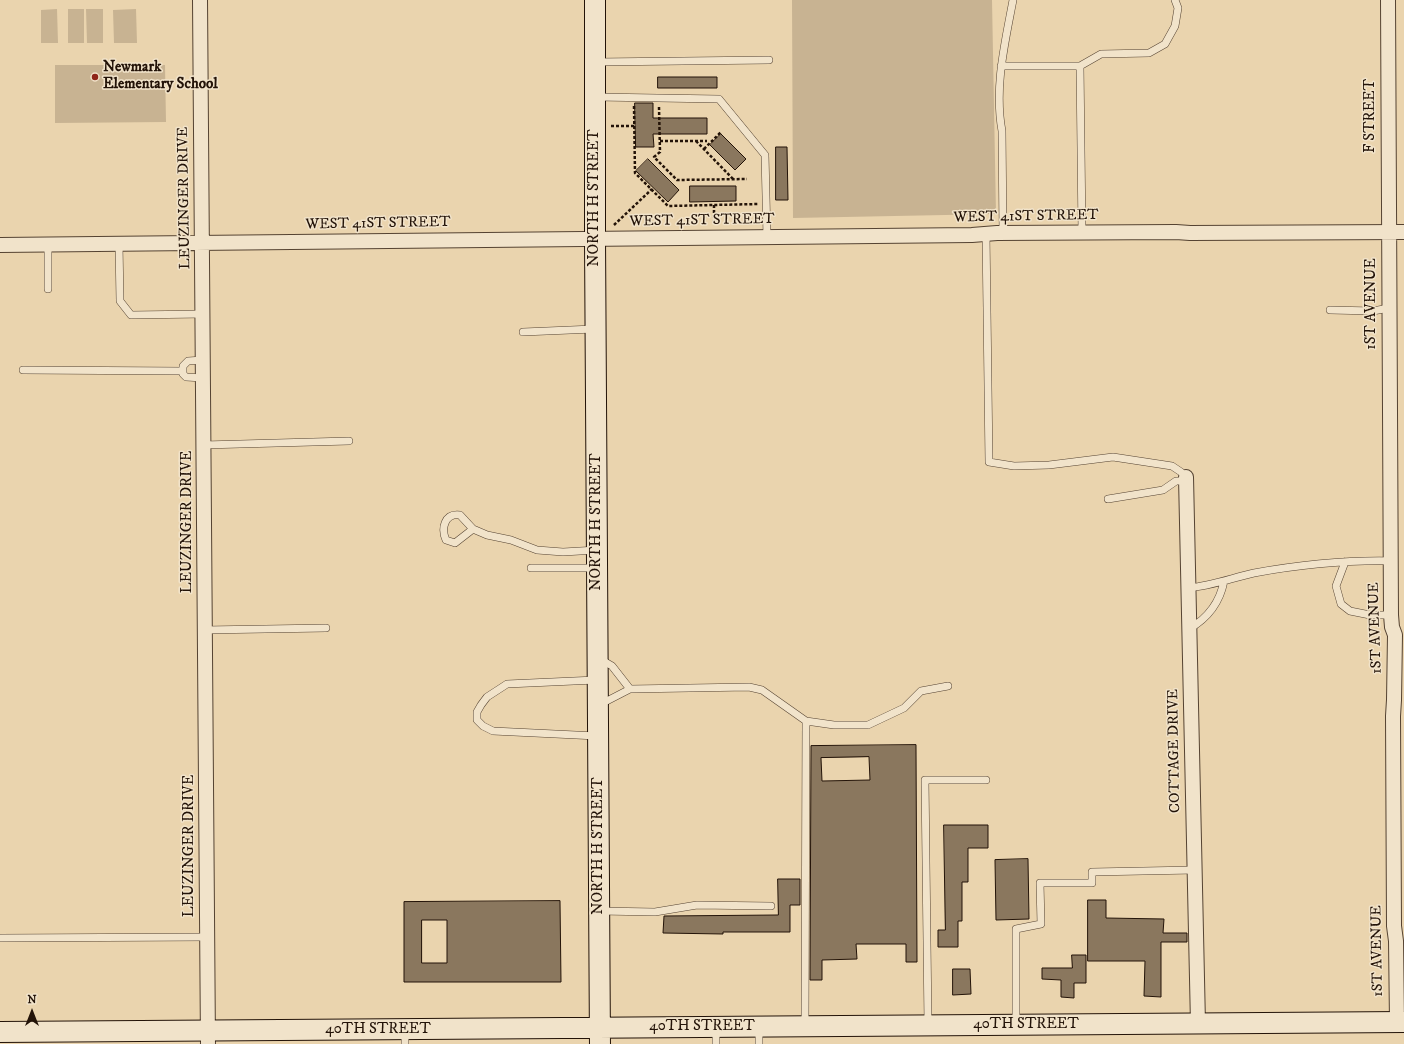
<!DOCTYPE html>
<style>
body{margin:0}
#map{position:relative;width:1404px;height:1044px;overflow:hidden;background:#ead4ae;font-family:"IM FELL DW Pica",serif}
canvas{display:block}
.north{position:absolute;left:12px;top:992px;width:40px;height:40px;-webkit-text-stroke:3px #f1e3ca;paint-order:stroke;rotate:0deg;font-size:11px;font-weight:700;line-height:16px;text-align:center;color:#231308}
.north::after{content:'';display:block;margin:auto;width:14px;height:18px;background:#231308;clip-path:polygon(50% 0,100% 100%,50% 72%,0 100%)}
</style>
<div id="map">
<canvas width="1404" height="1044"></canvas>
<div class="north">N</div>
</div>
<script>
const context = document.querySelector('canvas').getContext('2d');
context.lineJoin = 'round';
function fill(path, color) { context.fillStyle = color; context.fill(path, 'evenodd'); }
function trace(path, color, width, dash) { context.strokeStyle = color; context.lineWidth = width; context.lineCap = dash ? 'butt' : 'round'; context.setLineDash(dash || []); context.stroke(path); }
function write(font, color, halo, rows, align = 'center') {
  context.font = font + ' "IM FELL DW Pica",serif'; context.lineWidth = 3; context.setLineDash([]); context.textBaseline = 'middle'; context.strokeStyle = halo; context.fillStyle = color; for (const [text, x, y, turn = 0] of rows) {
    context.save(); context.translate(x, y); context.rotate((+turn || 0) * Math.PI / 180); context.textAlign = isNaN(turn) ? turn : align; if (halo) context.strokeText(text, 0, 0); context.fillText(text, 0, 0); context.restore();
  }
}
fill(new Path2D(`
 M792 0H992L996 214 793 218Z
 M57 9 58 43H41V10Z
 M68 9H84V43H68Z
 M86 9H103V43H87Z
 M136 9 137 43H114L113 10Z
 M55 65H165L166 122 55 123Z`), '#c8b392');
const building = new Path2D(`
 M658 77H717V88H658Z
 M635 103H653V118H707V134H653L654 147H636Z
 M721 134 746 159 735 170 710 145Z
 M776 147H787L788 200H776Z
 M648 159 679 190 668 202 636 171Z
 M690 186H736V201L690 202Z
 M916 745 917 962H906V944H856L857 959 822 960V980H810L811 746ZM869 757 870 780 822 781 821 758Z
 M944 825H988V848H968V882H962V921H958V947H938V930H945Z
 M1028 859 1029 919 996 920 995 860Z
 M778 879H800V905H790V932H723V934L663 933 664 916 778 915Z
 M1088 900H1106V918L1164 919 1163 933H1187V942H1161V997L1144 996 1145 961H1088Z
 M560 901 561 982H404V902ZM422 920H447V963H422Z
 M1072 955H1086V983H1074V998L1061 997V980L1042 979V968H1072Z
 M953 969H970L971 994 953 995Z`);
fill(building, '#8a775e');
trace(building, '#231308', 1);
const lane = new Path2D(`
 M597 62 769 60
 M1001 66H1080
 M597 97 719 99 765 155 767 237
 M1082 232 1080 66 1101 54 1149 53 1165 44 1175 26 1178 8 1175 0
 M1003 233 1002 131C994 87 1005 43 1013 0
 M986 234 989 462 1014 466 1049 465 1113 457 1172 466 1181 472 1186 477
 M48 244V289
 M119 244 120 301 131 315 203 314
 M1330 310 1373 311 1389 308
 M523 332 594 329
 M203 360 188 361 183 366V374L186 377 203 378
 M23 370 183 371
 M204 445 349 441
 M1108 499 1163 490 1176 481H1186
 M473 529 455 543 446 540C441 529 444 513 460 515L473 529 487 535 511 540 537 550 563 552 597 550
 M1345 562 1336 586 1341 604 1350 611 1370 615H1391
 M531 568H595
 M1188 588C1211 586 1232 578 1254 573 1299 565 1346 560 1391 561
 M1189 629C1208 618 1220 602 1224 581
 M205 630 326 628
 M596 680 507 684 487 697 481 705 477 712V720L483 726 493 731 597 736
 M630 689 749 687 762 690 806 721 834 725H868L904 708 921 691 948 686
 M599 705 630 689 612 666 600 659
 M600 911 655 912 697 905 771 906
 M0 938 208 937
 M928 1023 925 780H986
 M1016 1023V929L1041 924 1040 883H1092V872L1194 870
 M805 1024 806 721
 M759 1028V1044
 M405 1030V1044
 M716 1044V1027`);
const street = new Path2D(`
 M200 0 208 1044
 M1388 0 1391 615 1392 627 1395 635 1394 700 1393 716 1394 926 1396 941 1397 1022
 M0 245 972 235 997 233 1176 232 1190 233 1404 232
 M1186 477 1198 1024`);
const secondary = new Path2D(`
 M595 0V239L600 1044
 M0 1032 1404 1022`);
trace(lane, '#554332', 8);
trace(street, '#554332', 16);
trace(secondary, '#231308', 22);
trace(new Path2D(`
 M634 106 635 173 668 206 758 204
 M659 107 660 152 654 157 677 180 747 179
 M611 126H635
 M660 141H707
 M696 141 733 179
 M704 149 721 132
 M714 205V224
 M614 225 652 189`), '#231308', 2.5, [3, 2]);
trace(lane, '#f1e3ca', 7);
trace(street, '#f1e3ca', 14);
trace(secondary, '#f1e3ca', 20);
for (const [x, y, r, color] of [
 [95,77,4,"#8f2418"]
]) { const dot = new Path2D(); dot.arc(x, y, r, 0, 2 * Math.PI); context.fillStyle = color; context.fill(dot); trace(dot, '#f1e3ca', 1.5); }
write('bold 15px', '#231308', '#f1e3ca', [
 ["Newmark",103,68],
 ["Elementary School",103,85]
], 'left');
write('15px', '#231308', '#f1e3ca', [
 ["F STREET",1371,116,-90],
 ["LEUZINGER DRIVE",185,198,-91],
 ["NORTH H STREET",595,198,-90],
 ["WEST 41ST STREET",1026,217,-1],
 ["WEST 41ST STREET",702,221,-1],
 ["WEST 41ST STREET",378,224,-1],
 ["1ST AVENUE",1372,304,-90],
 ["LEUZINGER DRIVE",188,522,-90],
 ["NORTH H STREET",597,522,-90],
 ["1ST AVENUE",1376,628,-92],
 ["COTTAGE DRIVE",1175,751,-91],
 ["LEUZINGER DRIVE",190,846,-90],
 ["NORTH H STREET",599,846,-90],
 ["1ST AVENUE",1378,951,-91],
 ["40TH STREET",1026,1025],
 ["40TH STREET",702,1027],
 ["40TH STREET",378,1030]
]);
</script>
